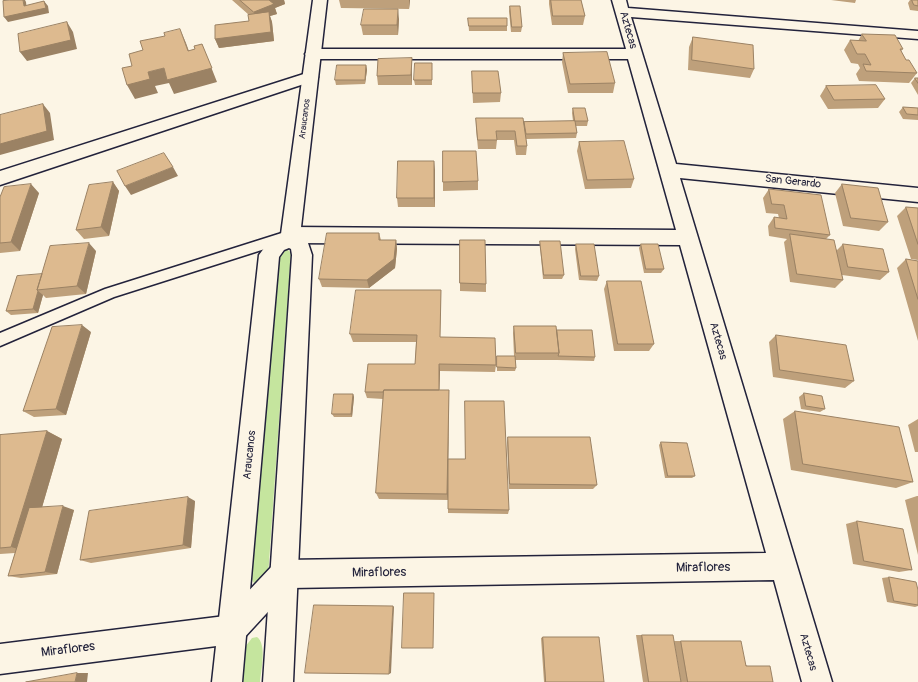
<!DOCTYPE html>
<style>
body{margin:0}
canvas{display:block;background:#fcf5e5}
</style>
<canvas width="918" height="682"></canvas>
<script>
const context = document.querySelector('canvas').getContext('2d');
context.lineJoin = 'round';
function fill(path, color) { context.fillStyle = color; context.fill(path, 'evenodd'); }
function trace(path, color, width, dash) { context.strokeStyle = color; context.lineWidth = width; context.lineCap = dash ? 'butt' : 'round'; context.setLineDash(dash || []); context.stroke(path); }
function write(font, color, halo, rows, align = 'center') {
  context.font = font + ' Pangolin,sans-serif'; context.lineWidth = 3; context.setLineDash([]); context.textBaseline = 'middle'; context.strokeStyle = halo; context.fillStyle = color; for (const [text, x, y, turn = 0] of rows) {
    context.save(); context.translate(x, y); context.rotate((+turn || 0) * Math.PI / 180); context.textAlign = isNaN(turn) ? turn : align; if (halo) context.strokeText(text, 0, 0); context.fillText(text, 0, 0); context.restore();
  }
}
fill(new Path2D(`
 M287 249 291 253 268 576 256 584 253 582 251 577 279 253 283 250Z
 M257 637C267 644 261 671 260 682H242L245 647 252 638Z`), '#c5e59e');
const lane = new Path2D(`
 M288 231 293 232 295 236 293 240 114 297 0 346V333L105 289Z`);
const street = new Path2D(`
 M612 0H626L628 8 918 31V39L631 17 676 164 918 188V202L680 178 832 682H802L774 580 290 588 242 640 232 644 0 674V644L225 616 274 564 284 560 766 553 680 245 291 243 284 240 281 235 284 230 291 227 676 230 628 59H313L308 57 305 54 308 51 313 49H626Z
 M310 72 316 74 318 77 316 80 0 185V171Z`);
const secondary = new Path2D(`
 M313 0H327L300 236 307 240 312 255 293 682H263L292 255 291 249 289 248 284 250 279 257 242 682H212L259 255 270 240 281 234Z`);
trace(lane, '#22223b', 3);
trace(street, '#22223b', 3);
trace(secondary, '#22223b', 3);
fill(lane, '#fcf5e5');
fill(street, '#fcf5e5');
fill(secondary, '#fcf5e5');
fill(new Path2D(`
 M232 0H284L285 4 275 8 277 14 270 16 272 22 274 41 219 48 215 39 249 21V15Z
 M339 0H410L409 9 341 8Z
 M549 0H581L585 16 583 25H552L549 4Z
 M831 0H856L855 3Z
 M910 0H918V11L910 10 908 3Z
 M510 6 522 27 521 32H511L509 11Z
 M468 18 507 26V31H469Z
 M399 19 398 35H363L361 25Z
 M862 34 903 49 901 51 906 60 917 73 909 83 859 81 856 74 860 68 858 64 851 63 844 50 850 40 858 41Z
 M693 37 754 69 750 78 688 70 689 47Z
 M563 53 615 83 613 93H568L562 62Z
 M412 58V85H378L377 76Z
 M432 63V85H415L414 80Z
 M366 65 367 70 365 84 336 85 335 80Z
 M472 71 501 93 500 102 473 103 472 81Z
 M915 78H918V95L911 83Z
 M826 86 885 99 878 108 828 109 820 96Z
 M903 107 918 108V120L903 119 899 112Z
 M573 108 588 121 587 126H576L577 133 576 138 526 139 527 146 526 155H516L514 140H497L496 149H478L476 128V118L524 122 573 121 572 113Z
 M579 142 634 179 631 188 585 189 577 151Z
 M435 170V207H398L397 198Z
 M478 181V190L443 191V182Z
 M113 182 119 191 109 236 84 239 76 230Z
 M842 184 888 222 879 231 843 226 835 193Z
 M769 189 830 235 826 239 837 250 843 244 889 272 880 280 842 275 843 280 835 288 790 282 784 242 787 239 769 236 768 226 774 217 779 218 778 214 766 213 763 198Z
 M39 193 20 251 0 253V197Z
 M906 207 918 208V260L911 259 897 216Z
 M379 233 381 240H396L397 249 395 268 369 288 322 287 319 279Z
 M460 240 486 284V292L460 291Z
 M540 241 564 275 562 279H543L540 246Z
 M576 244 599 276 597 281 579 280 575 249Z
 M641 244 664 269 661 273H644L639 248Z
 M96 251 86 294 46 298 43 295 38 313 11 315 6 311 42 274Z
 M906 259 918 261V341L897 268Z
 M607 281 654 344 649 351H614L604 289Z
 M441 290 440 337 496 365 495 372 440 371 439 390H449L448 459 509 510 508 514 448 513V500L379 499 376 493 383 399 367 398 365 392 415 364 416 342H353L350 334Z
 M514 326 557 330 595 357 594 361 557 360H515L516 368 515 371H497V356H514L513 333Z
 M91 332 66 415 34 417 23 411Z
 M776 335 854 381 845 388 773 377 769 342Z
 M804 393 825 409 820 412 801 409 799 397Z
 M353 394 354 397 352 417H334L332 414Z
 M795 411 913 482 896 488 791 470 783 419Z
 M918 419V452H915L908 425Z
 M47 431 62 439 42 507 74 510 57 574 21 578 8 576 15 553 0 554V435Z
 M508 437 597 485 593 489H509L507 442Z
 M661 442 695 476 692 478H665L659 445Z
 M917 496H918V555L905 500Z
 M195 501 191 548 91 563 80 560Z
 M857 521 912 570 899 572 853 564 846 524Z
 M889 577 918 590V606L915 607 887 602 882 578Z
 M636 635H642L681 682H643Z
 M543 637 604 682H544L541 638Z
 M674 641H681L746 665 773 682H681Z`), '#bea07b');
fill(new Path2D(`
 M23 0H25L26 2 27 11 24 6Z
 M269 0H284L285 4 275 8 277 14 270 16 272 22 274 41 219 48 215 39 257 22 254 12Z
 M409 0H410L409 9Z
 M44 1 48 6 49 13 8 22 4 17Z
 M398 9 399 19 398 35 397 25Z
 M67 22 73 32 77 49 27 61 20 52Z
 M180 29 186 43 194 65 188 51Z
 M202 44 217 82 174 94 169 83 155 86 158 93 135 99 127 85 148 72 164 68 169 80Z
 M412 58V85L411 75Z
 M366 65 367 70 365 84V80Z
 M43 104 50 113 54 140 0 155V144Z
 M434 161 435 170V207L434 198Z
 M173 167 178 176 131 195 125 186Z
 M113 182 119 191 109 236 101 227Z
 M31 184 39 193 20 251 11 242Z
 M396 240 397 249 395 268 369 288 367 280Z
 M89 243 96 251 86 294 77 286Z
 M38 291 43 295 38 313 33 309Z
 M82 325 91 332 66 415 56 409Z
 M439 364 440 371 439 399Z
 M449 390V399L448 500 447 494Z
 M353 394 354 397 352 417 351 414Z
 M47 431 62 439 29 552 11 547Z
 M188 497 195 501 191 548 183 545Z
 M63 506 74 510 57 574 45 572Z
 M393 606 394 607 391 673 389 674Z
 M77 673H88L87 682H75Z`), '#9b8264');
const building = new Path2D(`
 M10 0H23L24 6 44 1 46 8 4 17 3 1Z
 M240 0H269L274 4 254 12Z
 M551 0H581L585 16H553Z
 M912 0H918V6L914 5Z
 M510 6H520L522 27H512Z
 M364 9H398L397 25H361Z
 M269 12 271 32 215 39V25L249 21 248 15Z
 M468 18H507V26H469Z
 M67 22 71 40 20 52 18 34Z
 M180 29 188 51 195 49 194 46 202 44 212 68 167 80 164 68 148 72 150 79 127 85 122 68 132 66 129 54 143 50 140 41 165 36 164 33Z
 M862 34 895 35 903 49H900L906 60H909L917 73 866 71 863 64 871 65 865 54H857L850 40 866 41Z
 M693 37 753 45 754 69 692 60Z
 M607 52 615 83 570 84 563 53Z
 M412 58 411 75 377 76 378 59Z
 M415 63H432V80H414Z
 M337 65H366L365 80H335Z
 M472 71H498L501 93H473Z
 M915 78H918V83Z
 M876 85 885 99 834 100 826 86Z
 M43 104 47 131 0 144V115Z
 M903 107 918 108V115L907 114Z
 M573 108H585L588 121H575Z
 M476 118H523L527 146H517L515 131H496L497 140H478Z
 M575 121 577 133 526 134 524 122Z
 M624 141 634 179 587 180 579 142Z
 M443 151H476L478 181 443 182Z
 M164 153 173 167 125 186 117 171Z
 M398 161H434V198H397Z
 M113 182 101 227 76 230 89 185Z
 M31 184 11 242 0 243V197L4 187Z
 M842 184 878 188 888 222 851 218Z
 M769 189 821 195 830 235 775 228 774 217 787 219 784 205 772 204Z
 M906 207 918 208V244Z
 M327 233H379V240H396L394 259 367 280 319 279Z
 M790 234 834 240 843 280 797 274Z
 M460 240H485L486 284 460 283Z
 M540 241H560L564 275H544Z
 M89 243 77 286 37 290 50 246Z
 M576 244H594L599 276H581Z
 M641 244H658L664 269H646Z
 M843 244 883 249 889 272 848 267Z
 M906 259 918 261V299Z
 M42 274 37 290 38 291 33 309 6 311 17 276Z
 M607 281H641L654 344H618Z
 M356 290H441L440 337 495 338 496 365 439 364V390H384L383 392H365L368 364H415L417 335 350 334Z
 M82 325 56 409 23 411 52 327Z
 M514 326H556L559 353H516Z
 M557 330H592L595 357 558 356 559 353Z
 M776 335 846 345 854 381 780 370Z
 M497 356H515L516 368 497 367Z
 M384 390H449L447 494 376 493Z
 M804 393 822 396 825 409 806 406Z
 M334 394H353L351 414H332Z
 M465 401H504L509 510 448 509V459H465Z
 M795 411 899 427 913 482 803 464Z
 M47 431 11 547 0 548V435Z
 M508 437H590L597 485 510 484Z
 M661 442 687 443 695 476H668Z
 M188 497 183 545 80 560 89 511Z
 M63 506 45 572 8 576 29 508Z
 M857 521 903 529 912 570 864 561Z
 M889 577 916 582 918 590V605L894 601Z
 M404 593H434L433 648H402Z
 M314 605 393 606 389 674 305 673Z
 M642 635H673L681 682H649Z
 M543 637H599L604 682H546Z
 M681 641H741L746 666H770L773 682H688Z
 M77 673 75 682H26Z`);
fill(building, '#ddba8f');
trace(building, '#9b8264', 1);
write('9px', '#22223b', '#fcf5e5', [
 ["Araucanos",305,119,-83]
]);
write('11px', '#22223b', '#fcf5e5', [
 ["Aztecas",628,30,74],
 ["San Gerardo",793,182,6],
 ["Aztecas",718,341,74],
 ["Araucanos",250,455,-84],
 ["Aztecas",808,652,74]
]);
write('13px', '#22223b', '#fcf5e5', [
 ["Miraflores",703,568,-1],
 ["Miraflores",379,573,-1],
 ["Miraflores",68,650,-7]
]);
</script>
